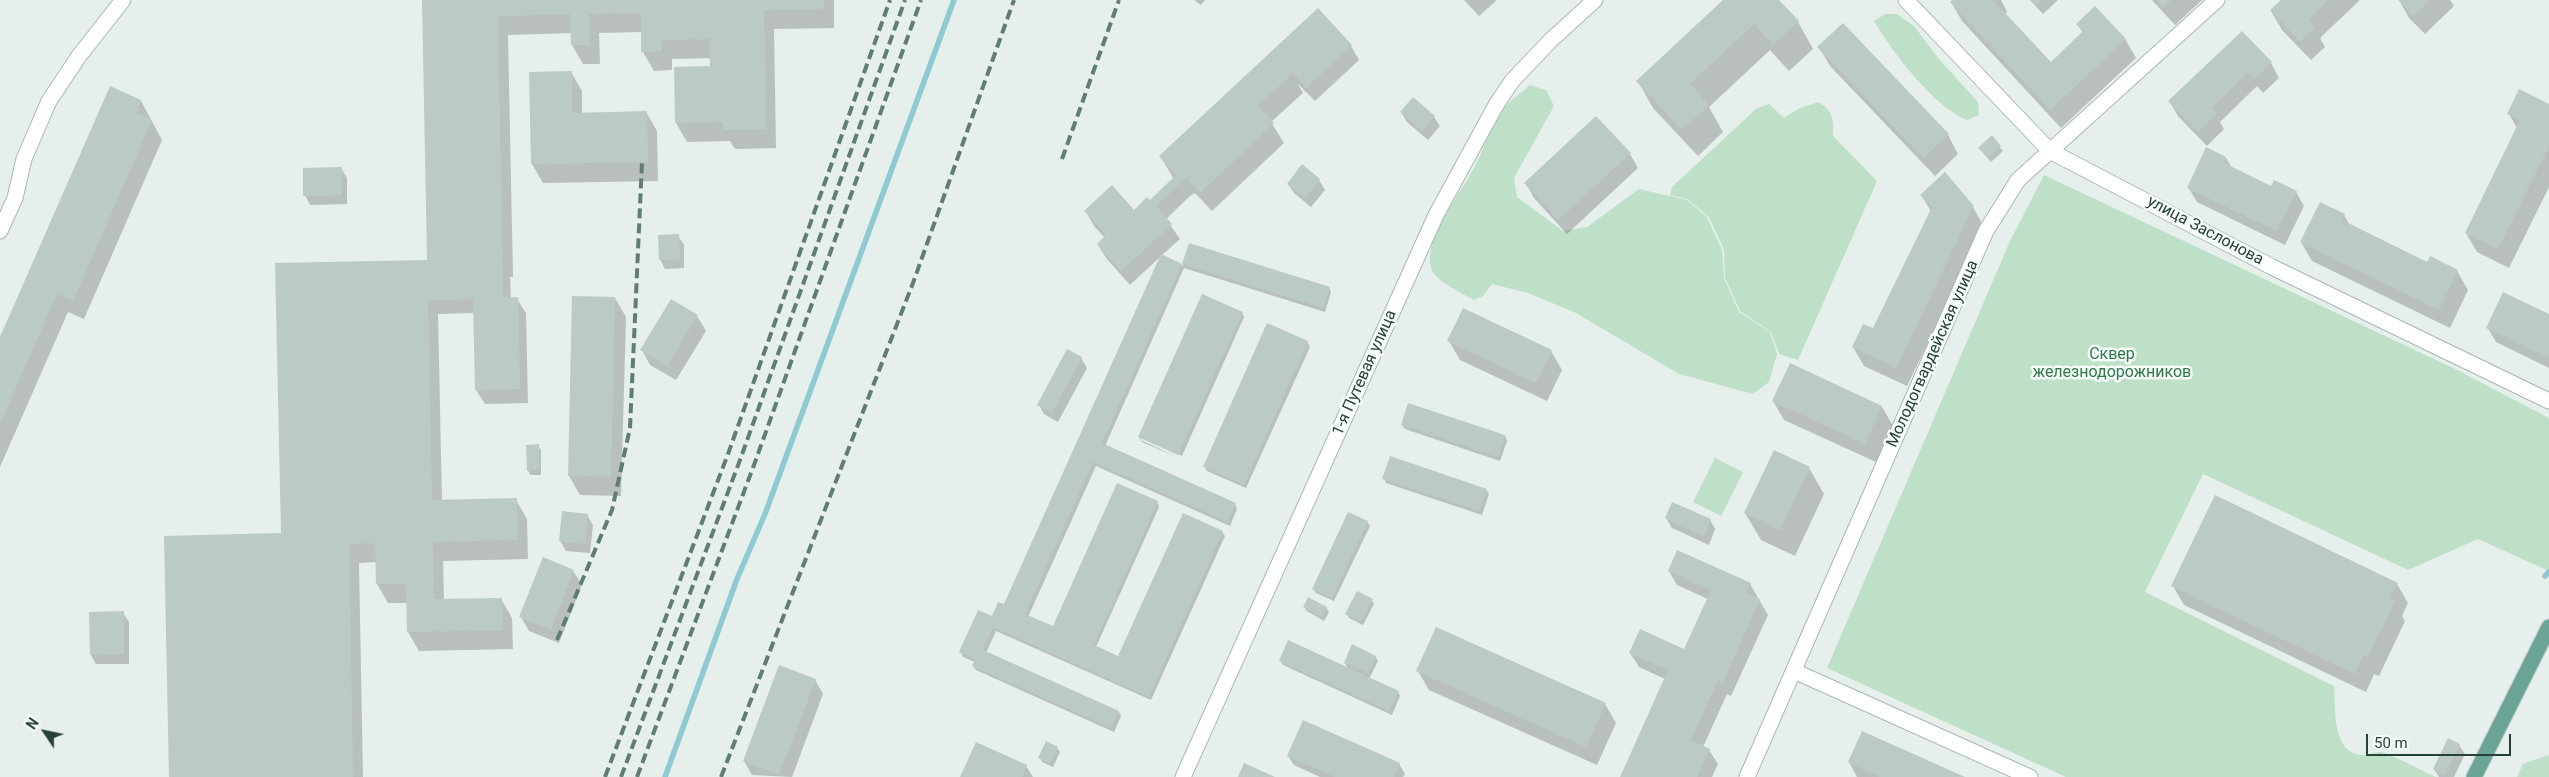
<!DOCTYPE html>
<meta charset="utf-8">
<style>
body{margin:0}
#map{position:relative;width:2549px;height:777px;overflow:hidden;background:#e6efeb;font-family:Roboto,sans-serif}
canvas{display:block}
.north{position:absolute;left:20px;top:707px;width:50px;height:50px;-webkit-text-stroke:4px #f7fbf9;paint-order:stroke;rotate:304deg;font-size:14px;font-weight:700;line-height:20px;text-align:center;color:#24423a}
.north::after{content:'';display:block;margin:auto;width:18px;height:22px;background:#24423a;clip-path:polygon(50% 0,100% 100%,50% 72%,0 100%)}
.scale{position:absolute;left:2366px;top:734px;width:145px;height:22px;box-sizing:border-box;border:2px solid #24423a;border-top:0;padding-left:6px;font-size:15px;line-height:18px;white-space:nowrap;color:#24423a;-webkit-text-stroke:4px #f7fbf9;paint-order:stroke}
</style>
<div id="map">
<canvas width="2549" height="777"></canvas>
<div class="north">N</div>
<div class="scale">50 m</div>
</div>
<script>
const context = document.querySelector('canvas').getContext('2d');
context.lineJoin = 'round';
function fill(path, color) { context.fillStyle = color; context.fill(path, 'evenodd'); }
function trace(path, color, width, dash) { context.strokeStyle = color; context.lineWidth = width; context.lineCap = dash ? 'butt' : 'round'; context.setLineDash(dash || []); context.stroke(path); }
function write(font, color, halo, rows, align = 'center') {
  context.font = font + ' Roboto,sans-serif'; context.lineWidth = 5; context.setLineDash([]); context.textBaseline = 'middle'; context.strokeStyle = halo; context.fillStyle = color; for (const [text, x, y, turn = 0] of rows) {
    context.save(); context.translate(x, y); context.rotate((+turn || 0) * Math.PI / 180); context.textAlign = isNaN(turn) ? turn : align; if (halo) context.strokeText(text, 0, 0); context.fillText(text, 0, 0); context.restore();
  }
}
fill(new Path2D(`
 M1885 14H1897L1915 27 1938 58 1978 102 1979 115 1967 120C1933 106 1893 53 1874 21Z
 M1530 85 1546 90 1554 106 1514 178 1517 197 1563 231 1587 227 1639 189 1687 200 1707 217 1722 250 1724 278 1739 312 1770 332 1777 354 1769 382 1753 394 1679 374 1576 313 1528 293 1492 284 1483 296 1474 300C1463 294 1438 282 1433 272 1418 243 1465 189 1477 162 1486 143 1489 130 1502 111 1509 101 1521 93 1530 85Z
 M1818 102C1833 110 1834 120 1833 136L1877 181 1798 360 1779 354 1771 332 1740 311 1725 278 1724 250 1709 217 1687 199 1670 195 1672 187 1757 108 1769 104 1784 118 1798 109Z
 M2044 175 2455 369 2549 418V571L2478 539 2408 570 2203 474 2145 592 2334 686C2336 709 2331 756 2365 755 2370 755 2375 752 2380 752 2386 751 2426 773 2436 777H2066L1827 668 2010 241Z
 M1715 458 1743 472 1721 516 1693 502Z
 M2549 755V777H2517L2523 764Z`), '#bfe0c8');
fill(new Path2D(`
 M424 0H834V28L774 29 776 148 735 149 730 141 687 142 676 123 675 68H711V58L672 59V70L654 71 643 52 642 32 599 33 600 64H583L572 45V33L508 35 513 277H510L511 299H517L526 313 528 403 485 404 476 390 475 313 438 314 442 501 516 500 527 519 528 559 443 561 444 600 501 599 512 618 513 649 419 651 408 632V603H388L377 584 376 562 359 563 363 777H171L282 534 429 261Z
 M1194 0H1205L1201 5Z
 M1464 0H1497L1479 16Z
 M1725 0H1777L1798 22 1813 49 1789 71 1770 50 1709 107 1723 132 1698 156 1653 108 1638 81Z
 M1953 0H2001L2007 12 2005 14 2051 63 2083 33 2077 24 2125 39 2136 58 2061 128 1962 21 1951 2Z
 M2030 0H2057V1L2043 14Z
 M2152 0H2202L2175 25Z
 M2282 0H2360L2320 38 2325 47 2311 60 2282 30 2271 11Z
 M2399 0H2450L2454 6 2425 34 2409 18Z
 M1318 10 1351 46 1359 60 1315 101 1298 84 1303 93 1271 122 1284 143 1212 211 1195 193 1190 196 1166 219 1180 239 1161 256 1183 266 1189 244 1329 288 1331 292 1325 312 1184 268 1105 446 1235 504 1237 509 1230 526 1096 466 1028 617 1054 628 1157 502 1159 507 1096 647 1119 658 1222 532 1225 536 1151 700 996 631 986 653 1119 712 1121 716 1114 732 976 670 973 666 975 662 963 657 961 652 1005 606 1161 256 1130 285 1107 259 1098 245 1105 238 1094 226 1086 212H1134L1150 202 1174 179 1160 156Z
 M2242 33 2271 63 2279 78 2263 93 2257 86 2220 122 2224 129 2207 146 2178 116 2170 102Z
 M1819 47 1948 135 1958 154 1935 176 1830 66Z
 M571 72 582 91V114L646 112 657 131 658 181 543 183 532 164 531 73Z
 M1413 99 1434 117 1440 126 1428 140 1407 122 1401 112Z
 M141 101 162 140 84 319 68 312 0 467V340Z
 M2549 105V187L2509 268 2477 252 2466 233 2517 128 2509 114Z
 M1991 137 2003 151 1991 162 1979 148Z
 M1630 154 1638 168 1567 234 1534 198 1526 183Z
 M2226 158 2232 168 2272 188 2296 192 2304 206 2285 245 2197 202 2188 187Z
 M1302 166 1319 180 1325 190 1311 207 1294 193 1288 184Z
 M341 168 347 178V204L310 205 305 195Z
 M1921 195 1973 207 1984 227 1907 386 1864 366 1853 347 1873 330 1931 211Z
 M2344 215 2350 226 2428 264 2457 271 2468 290 2450 328 2312 261 2301 242Z
 M678 236 684 245V268L665 269 660 259Z
 M615 298 626 317 621 496 580 495 569 476Z
 M1242 313 1244 317 1182 456 1141 437V440L1181 459 1142 442 1139 437Z
 M697 316 706 331 676 380 650 365 642 350Z
 M2549 316V368L2496 342 2488 328Z
 M1449 341 1551 351 1562 370 1547 401 1460 360Z
 M1307 342 1310 347 1246 488 1207 471 1205 467Z
 M1081 358 1087 368 1058 422 1044 414 1039 405Z
 M1790 365 1882 407 1893 426 1876 462 1784 420 1773 401Z
 M1402 424 1505 436 1507 441 1500 461 1405 429Z
 M538 446 541 450V475H530L528 470Z
 M1809 468 1824 494 1795 556 1761 540 1745 513Z
 M1384 478 1486 490 1489 494 1482 515 1386 483Z
 M564 512 587 515 593 525 590 553 566 551 560 541Z
 M1666 518 1710 520 1715 529 1709 545 1672 528Z
 M1367 522 1370 526 1334 601 1316 593 1313 589Z
 M573 571 582 585 559 643 529 631 521 617Z
 M1669 571 1750 584 1768 615 1731 696 1727 694 1703 747 1709 750 1718 764 1712 777H1622L1665 679 1639 667 1630 653 1685 651 1708 599 1677 585Z
 M2397 584 2408 603 2402 616 2405 621 2379 676 2374 674 2366 692 2184 605 2173 586Z
 M1372 600 1374 604 1363 625 1349 618 1347 614Z
 M1304 607 1326 608 1329 612 1324 621 1307 611Z
 M123 613 129 622V664H96L91 655Z
 M1375 656 1378 661 1369 679 1398 692 1400 696 1392 715 1283 665 1280 660 1349 670 1345 663Z
 M1418 671 1605 704 1616 723 1597 765 1429 690Z
 M815 680 823 694 792 777 752 775 744 761Z
 M2459 745 2465 754 2454 777H2439L2434 769Z
 M1057 748 1060 752 1053 767 1042 762 1040 758Z
 M1288 756 1399 764 1405 774 1403 777H1320L1294 765Z
 M1849 762 1962 777H1857Z
 M1026 766 1033 777H961Z`), '#0003');
trace(new Path2D(`
 M2545 576 2549 572
 M665 777 737 579 765 514 954 0`), '#8ec9d4', 5.5);
fill(new Path2D(`
 M422 0H824V9L764 10 766 129 723 130V122L675 123 674 67 710 66 709 39 662 40V51L641 52V13L589 14 590 45H571L570 14 498 16 503 298 518 297 520 389 475 390 473 299 428 300 432 500 517 498 518 540 433 542 434 599 502 598 503 630 407 632 406 584H376L375 543 349 544 353 777H169L164 536 281 533 275 263 427 260Z
 M1723 0H1779L1799 21 1773 45 1754 24 1690 84 1709 105 1682 130 1636 81Z
 M1952 0H1993L2051 62 2083 31 2076 24 2095 6 2126 39 2050 110 1950 2Z
 M2032 0H2042L2037 5Z
 M2157 0H2171L2163 7Z
 M2281 0H2329L2308 20 2315 27 2300 42 2270 10Z
 M2398 0H2430L2413 16Z
 M1318 8 1352 45 1306 88 1293 73 1258 106 1274 123 1200 193 1186 178 1156 206 1172 224 1121 271 1097 244 1106 235 1084 211 1112 185 1134 210 1147 197 1150 200 1176 175 1159 156Z
 M1843 23 1949 134 1923 158 1817 47Z
 M2242 31 2272 62 2255 79 2248 73 2211 108 2217 114 2198 132 2168 101Z
 M572 71V113L647 111 648 162 531 164 529 72Z
 M110 86 141 100 136 113 152 120 73 301 57 294 0 424V337Z
 M2519 89 2549 104V146L2498 249 2465 233 2520 120 2507 114Z
 M1413 97 1435 116 1422 131 1400 112Z
 M1596 116 1631 153 1558 220 1524 183Z
 M1992 135 2001 146 1988 158 1978 148Z
 M2206 147 2226 157 2224 163 2271 186 2274 180 2297 191 2277 231 2187 188Z
 M1302 164 1320 179 1305 198 1287 184Z
 M342 167V195L303 196V168Z
 M1945 172 1974 206 1896 368 1852 347 1863 324 1873 328 1932 207 1920 195Z
 M2320 202 2345 214 2342 220 2427 262 2430 256 2458 270 2439 310 2300 242Z
 M679 234 680 259 659 260 658 235Z
 M1189 243 1330 287 1323 308 1182 264Z
 M1161 254 1182 264 1102 443 1236 503 1227 522 1093 462 1025 614 1053 626 1117 483 1158 501 1094 645 1118 656 1183 513 1223 531 1149 697 993 627 983 650 1119 711 1111 728 972 666 975 659 959 652 978 610 992 616 998 602 1004 604Z
 M2503 292 2549 314V358L2486 328Z
 M1202 294 1243 312 1178 455 1138 437Z
 M572 296 615 297 611 477 568 476Z
 M671 299 698 315 667 366 640 350Z
 M1463 308 1552 350 1536 383 1447 341Z
 M1267 323 1308 341 1244 485 1203 467Z
 M1067 349 1082 357 1052 413 1037 405Z
 M1790 363 1882 406 1865 444 1772 401Z
 M1408 403 1505 435 1498 457 1401 425Z
 M539 444V470L527 471 526 445Z
 M1774 450 1810 467 1780 530 1744 513Z
 M1390 456 1487 489 1479 511 1382 479Z
 M2215 495 2398 583 2390 599 2395 601 2368 657 2363 655 2355 674 2171 586Z
 M1672 502 1711 519 1704 537 1665 518Z
 M562 511 588 514 585 544 559 541Z
 M1348 512 1368 521 1332 598 1312 589Z
 M1677 550 1751 583 1746 593 1760 599 1723 682 1718 680 1691 740 1710 749 1697 777H1620L1668 670 1629 653 1640 629 1684 649 1711 590 1668 571Z
 M543 557 574 570 551 629 519 617Z
 M1357 591 1373 599 1361 622 1345 614Z
 M1308 597 1327 607 1322 617 1303 607Z
 M124 611V654L90 655 89 612Z
 M1436 627 1606 703 1586 747 1416 671Z
 M1288 640 1399 691 1389 711 1279 661Z
 M1352 644 1376 656 1368 673 1344 663Z
 M779 665 816 679 779 775 743 761Z
 M1303 720 1400 763 1394 777H1335L1287 756Z
 M1862 731 1965 777H1880L1848 762Z
 M2448 738 2460 744 2445 775 2433 769Z
 M1046 741 1058 747 1050 764 1038 758Z
 M976 742 1027 765 1022 777H960Z
 M1244 763 1275 777H1238Z`), '#bbcac4');
const minor = new Path2D(`
 M1906 0 2050 151 2272 267 2549 401
 M0 231 15 198 24 159 49 101 79 56 123 0
 M1794 671 2030 777
 M1183 777 1436 215 1496 105 1512 81 1550 41 1595 0
 M1747 777 1986 231 2018 180 2217 0`);
const major = new Path2D(`
 M2474 777 2549 627`);
trace(minor, '#a8b8b2', 17);
trace(major, '#c2cac8', 17);
trace(minor, '#fff', 15);
trace(major, '#6aa596', 15);
trace(new Path2D(`
 M1062 159 1119 0
 M557 640 612 510 630 428 642 162
 M605 777 728 454 890 0
 M621 777 740 460 905 0
 M637 777 754 465 921 0
 M721 777 913 283 1014 0`), '#5f7d75', 4, [10, 5]);
write('16px', '#24423a', '#f7fbf9', [
 ["улица Заслонова",2205,231,28],
 ["Молодогвардейская улица",1933,354,-66],
 ["1-я Путевая улица",1365,373,-66]
]);
write('16px', '#2d7a4b', '#f7fbf9', [
 ["Сквер",2112,355],
 ["железнодорожников",2112,373]
]);
</script>
